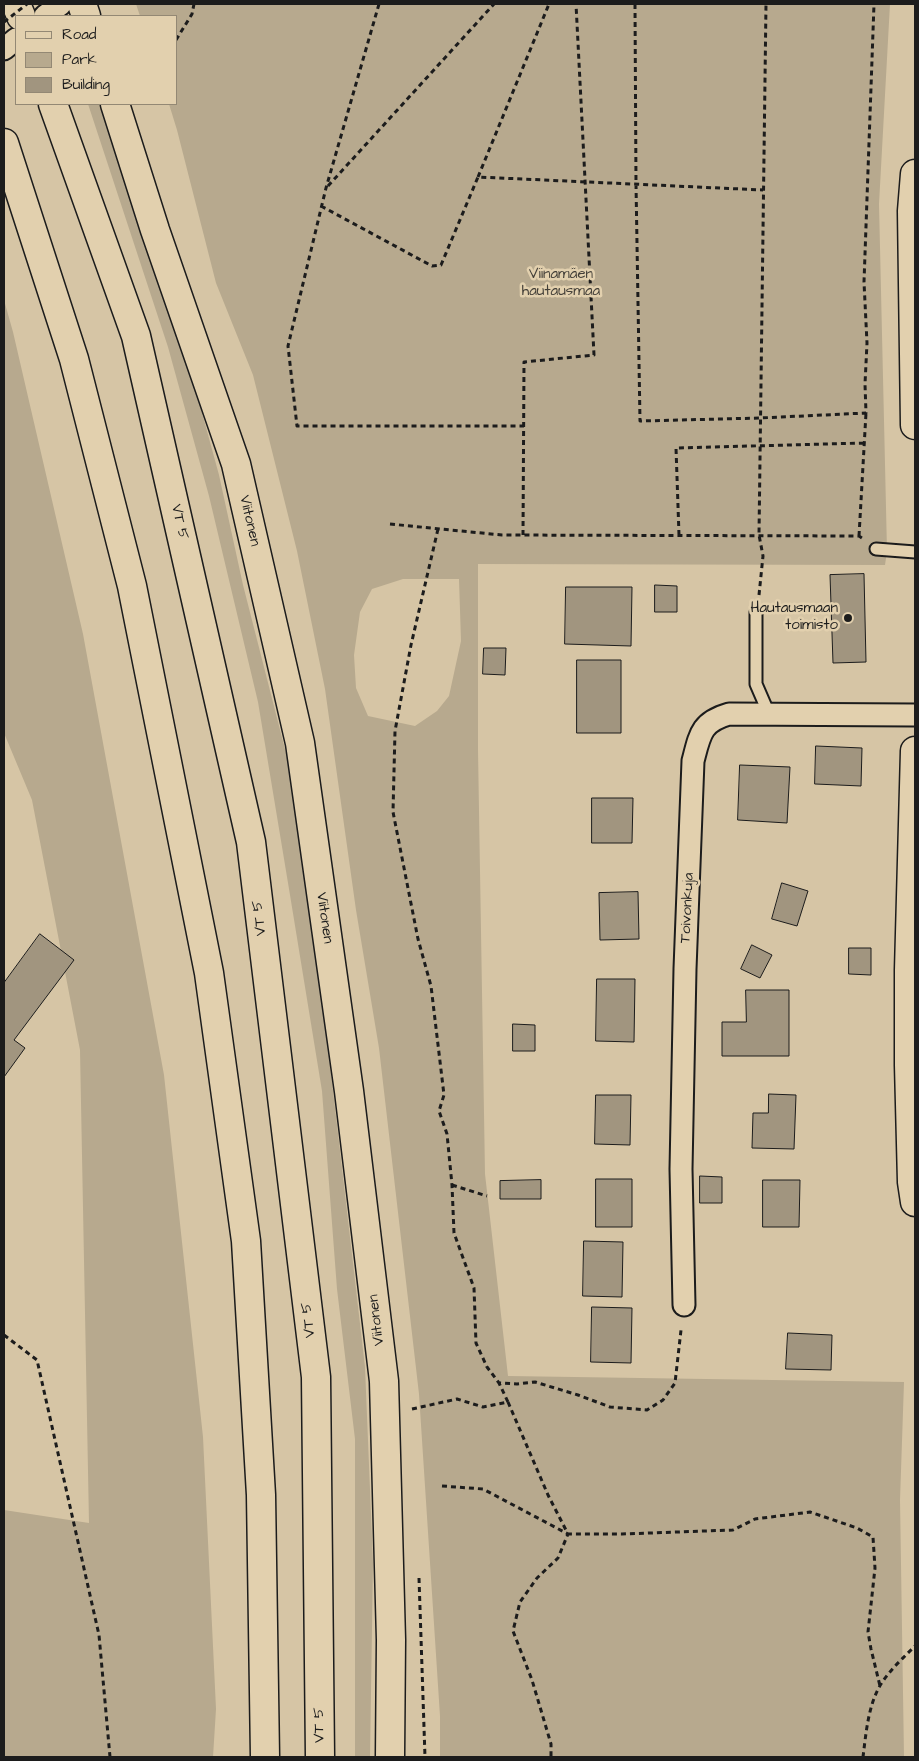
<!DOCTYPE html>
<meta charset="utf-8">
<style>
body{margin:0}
#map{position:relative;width:919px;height:1761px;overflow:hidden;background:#d6c5a5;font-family:"Architects Daughter",sans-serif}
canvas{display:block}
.frame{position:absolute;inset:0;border:5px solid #1c1c1c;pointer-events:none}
.legend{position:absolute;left:15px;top:15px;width:162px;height:90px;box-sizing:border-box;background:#e2d0ae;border:1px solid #938874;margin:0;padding:6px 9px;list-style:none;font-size:15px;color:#1c1c1c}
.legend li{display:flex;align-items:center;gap:10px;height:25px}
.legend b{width:25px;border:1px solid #938874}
</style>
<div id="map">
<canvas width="919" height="1761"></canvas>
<div class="frame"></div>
<ul class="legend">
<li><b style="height:6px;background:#e2d0ae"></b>Road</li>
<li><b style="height:14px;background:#b7a98e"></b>Park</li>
<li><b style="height:14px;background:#a1957f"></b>Building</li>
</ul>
</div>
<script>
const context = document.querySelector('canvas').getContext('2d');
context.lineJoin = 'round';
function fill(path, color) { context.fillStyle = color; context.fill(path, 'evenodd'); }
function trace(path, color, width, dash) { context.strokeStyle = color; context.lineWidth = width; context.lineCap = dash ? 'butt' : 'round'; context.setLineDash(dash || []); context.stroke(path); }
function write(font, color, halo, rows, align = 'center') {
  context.font = font + ' "Architects Daughter",sans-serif'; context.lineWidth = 5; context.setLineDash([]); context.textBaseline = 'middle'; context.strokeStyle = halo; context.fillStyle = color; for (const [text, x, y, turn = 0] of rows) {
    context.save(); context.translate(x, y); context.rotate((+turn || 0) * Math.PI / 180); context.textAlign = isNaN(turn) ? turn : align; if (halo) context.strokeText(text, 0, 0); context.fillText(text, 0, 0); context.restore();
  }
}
fill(new Path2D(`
 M136 4H890L879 204 887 551 885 565 478 564V750L485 1174 508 1376 904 1382 900 1500 904 1757H440V1716L419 1394 379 1048 356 910 325 689 297 551 253 375 216 283 177 130 169 104H176V16H140ZM403 579H459L461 641 449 696 437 711 415 726 368 716 356 688 354 655 360 612 372 589Z
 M88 104H101L195 387 219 475 243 585 288 761 320 978 365 1367 373 1563 370 1757H355V1439L337 1289 322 1091 290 895 258 702 209 496 168 347Z
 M4 300 13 332 83 634 164 1075 203 1437 216 1709 213 1757H4V1510L89 1523 80 1050 32 800 4 733Z`), '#b7a98e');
const building = new Path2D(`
 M864 574 866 662 833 663 830 575Z
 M655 585 677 586V612H655Z
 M566 587H632L631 646 565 644Z
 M484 648H506L505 675 483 674Z
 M577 660H621V733H577Z
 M816 746 862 748 861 786 815 784Z
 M740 765 790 767 787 823 738 820Z
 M592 798H633L632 843H592Z
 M782 883 808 891 797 926 772 919Z
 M638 892 639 939 600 940 599 893Z
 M40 934 74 960 14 1040 25 1048 4 1077V983Z
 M752 945 772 955 760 978 741 969Z
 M849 948H871V975L849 974Z
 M597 979H635L634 1042 596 1041Z
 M746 990H789V1056H722V1022H746Z
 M513 1024 535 1025V1051H513Z
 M769 1094 796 1095 794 1149 752 1148 753 1113H768Z
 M596 1095H631L630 1145 595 1144Z
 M700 1176 722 1177V1203H700Z
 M596 1179H632V1227H596Z
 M541 1180V1199H500V1181Z
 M763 1180H800L799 1227H763Z
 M584 1241 623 1242 622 1297 583 1296Z
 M592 1307 632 1308 631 1363 591 1362Z
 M788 1333 832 1335 831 1370 786 1369Z`);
fill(building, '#a1957f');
trace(building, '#1c1c1c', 1);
const service = new Path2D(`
 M876 549 915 552
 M756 612V684L769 714`);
const minor = new Path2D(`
 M45 16 61 4
 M4 49 16 39
 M684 1305 681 1169 685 969 693 761C700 734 701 722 729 714L915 715`);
const tertiary = new Path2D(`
 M915 174 912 211 915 425
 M915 751 909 970V1065L912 1182 915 1202`);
const secondary = new Path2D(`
 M82 4 86 16
 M115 104 155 230 236 464 300 743 349 1091 384 1381 391 1640 390 1757`);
const motorway = new Path2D(`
 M16 4 21 16
 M53 104 136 336 251 842 316 1377 320 1757
 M4 143 74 359 132 586 209 973 246 1241 261 1495 265 1757`);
trace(service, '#1c1c1c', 15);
trace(minor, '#1c1c1c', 25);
trace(tertiary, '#1c1c1c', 31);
trace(secondary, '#1c1c1c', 31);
trace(motorway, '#1c1c1c', 31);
trace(new Path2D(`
 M379 4 326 188 288 346 297 426H524
 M635 4 636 184 640 421 760 418 866 413 865 384 867 343 864 282 874 4
 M176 40 192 14 194 4
 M478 177 549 4
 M328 186 494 4
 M321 206 432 266 441 265 478 177 763 190
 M390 524 502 535 859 536 862 538
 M438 529 411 645 395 731 393 812 418 939 431 986 444 1095 439 1111 447 1134 452 1185 454 1233 474 1288 476 1343 487 1367 499 1383 517 1384 535 1382 578 1395 610 1407 647 1410 663 1400 675 1383 681 1330
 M523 535 524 362 594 355 576 4
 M679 535 676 448 864 443
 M859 536 866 413
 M759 595 763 556 759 535 766 4
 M452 1185 487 1196
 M4 1335 37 1360 99 1635 110 1757
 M508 1402 548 1495 568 1534H622L733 1530 755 1519 810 1512 857 1528 873 1537 875 1568 868 1632 871 1649 880 1686
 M412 1409 457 1399 483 1407 508 1402 499 1383
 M442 1486 483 1489 568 1534 558 1558 537 1578 520 1602 513 1631 532 1680 551 1744V1757
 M419 1578 425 1757
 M863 1757C866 1734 868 1705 881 1684 890 1670 903 1658 915 1646`), '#1c1c1c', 3, [5, 4]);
trace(service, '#e2d0ae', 11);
trace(minor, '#e2d0ae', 21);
trace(tertiary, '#e2d0ae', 28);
trace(secondary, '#e2d0ae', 28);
trace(motorway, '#e2d0ae', 28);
trace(new Path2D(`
 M4 22 27 4`), '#1c1c1c', 3, [5, 4]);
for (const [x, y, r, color] of [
 [848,618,5,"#1c1c1c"]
]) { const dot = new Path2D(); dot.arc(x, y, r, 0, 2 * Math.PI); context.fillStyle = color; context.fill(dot); trace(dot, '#e2d0ae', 2); }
write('15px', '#433f38', '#e2d0ae', [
 ["Viinamäen",561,275],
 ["hautausmaa",561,292]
]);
write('15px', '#1c1c1c', '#e2d0ae', [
 ["Viitonen",249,521,77],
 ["VT 5",179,522,77],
 ["Toivonkuja",688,908,-87],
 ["VT 5",260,918,-97],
 ["Viitonen",324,918,82],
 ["VT 5",309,1320,-97],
 ["Viitonen",377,1320,-97],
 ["VT 5",320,1725,-91]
]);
write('15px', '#1c1c1c', '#e2d0ae', [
 ["Hautausmaan",838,609],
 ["toimisto",838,626]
], 'right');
</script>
